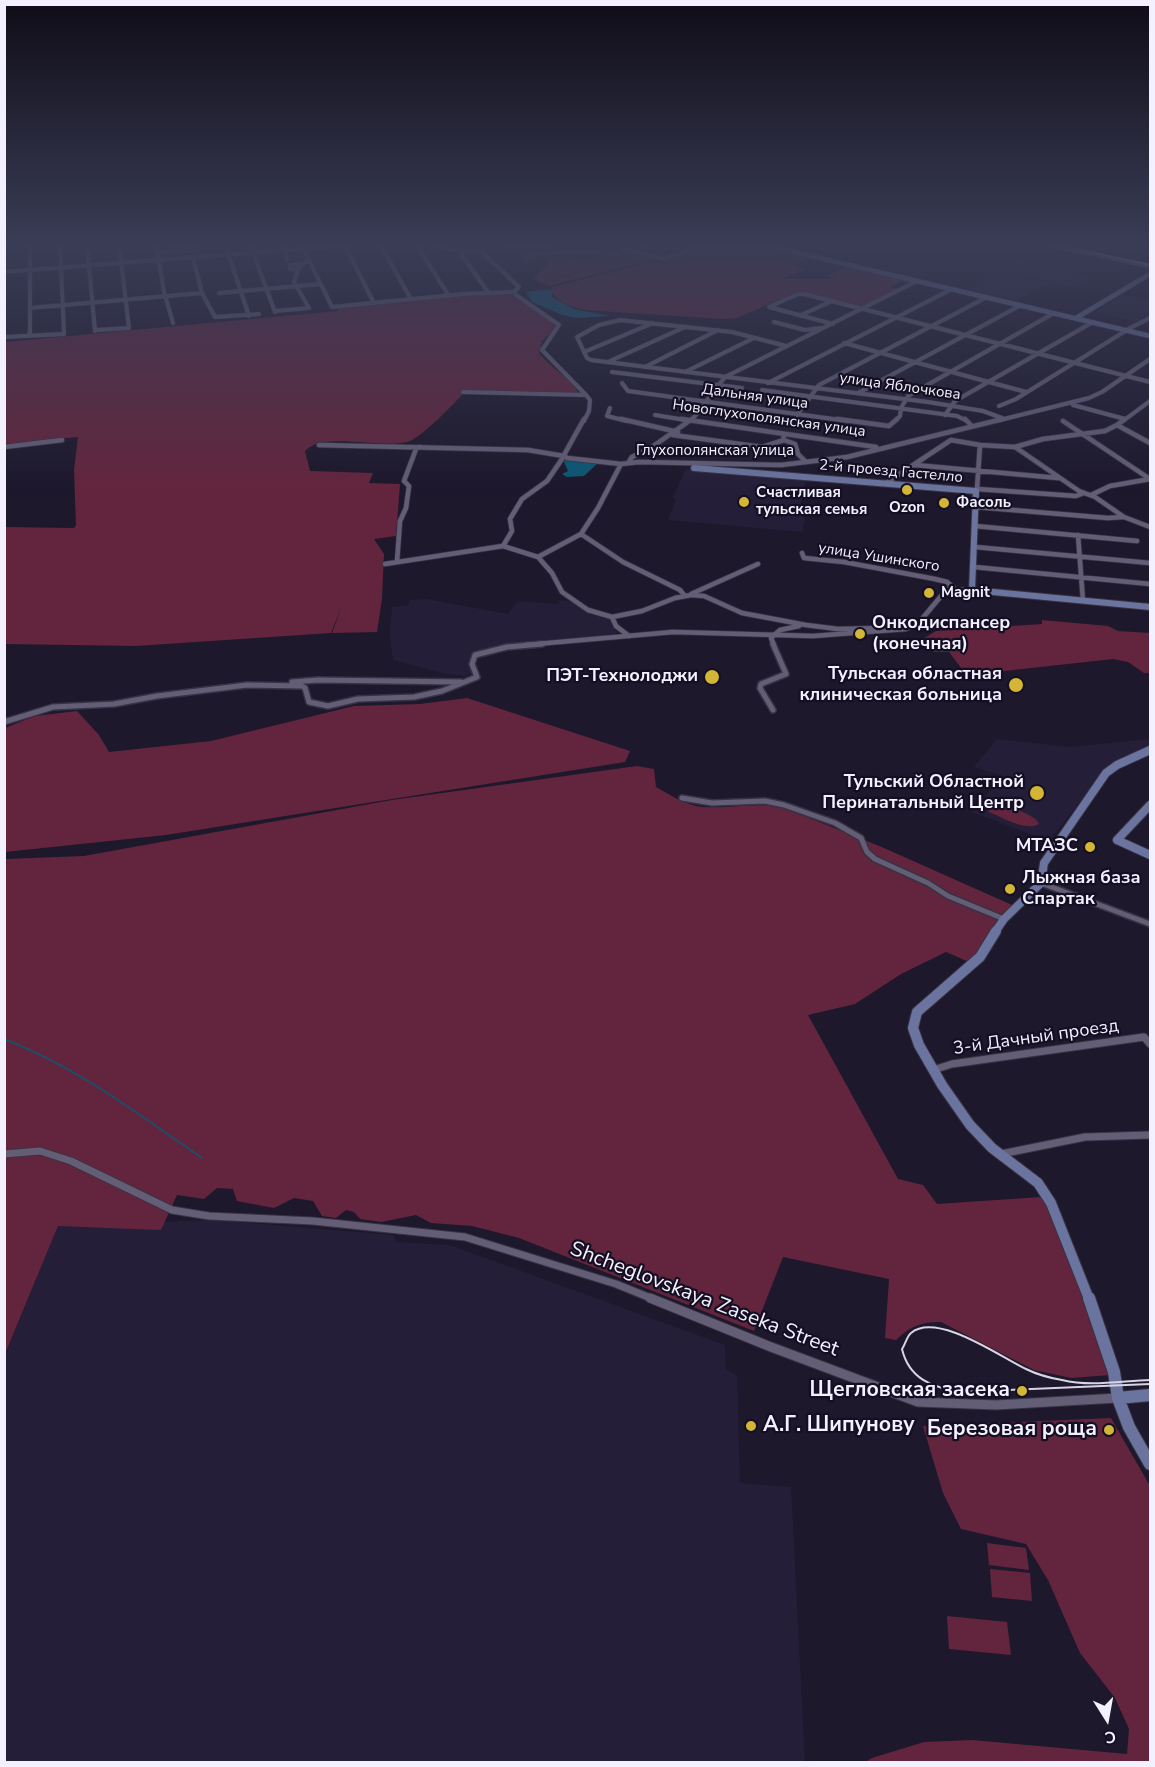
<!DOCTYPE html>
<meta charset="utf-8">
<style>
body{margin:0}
#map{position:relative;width:1155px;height:1767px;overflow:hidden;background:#1d182c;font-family:"Nunito Sans",sans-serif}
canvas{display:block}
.frame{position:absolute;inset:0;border:6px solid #f3f1ff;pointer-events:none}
.north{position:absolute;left:1077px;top:1689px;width:60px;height:60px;-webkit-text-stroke:4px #140f22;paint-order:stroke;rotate:169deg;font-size:16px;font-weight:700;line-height:24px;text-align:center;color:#f3f1ff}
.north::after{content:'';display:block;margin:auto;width:21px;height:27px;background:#f3f1ff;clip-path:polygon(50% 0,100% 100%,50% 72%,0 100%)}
</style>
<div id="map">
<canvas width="1155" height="1767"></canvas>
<div class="frame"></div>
<div class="north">С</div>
</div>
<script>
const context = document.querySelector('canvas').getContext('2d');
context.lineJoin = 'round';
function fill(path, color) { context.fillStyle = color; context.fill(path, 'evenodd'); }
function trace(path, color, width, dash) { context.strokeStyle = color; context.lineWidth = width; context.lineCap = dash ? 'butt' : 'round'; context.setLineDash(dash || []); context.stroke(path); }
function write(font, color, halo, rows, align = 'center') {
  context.font = font + ' "Nunito Sans",sans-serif'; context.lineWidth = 4.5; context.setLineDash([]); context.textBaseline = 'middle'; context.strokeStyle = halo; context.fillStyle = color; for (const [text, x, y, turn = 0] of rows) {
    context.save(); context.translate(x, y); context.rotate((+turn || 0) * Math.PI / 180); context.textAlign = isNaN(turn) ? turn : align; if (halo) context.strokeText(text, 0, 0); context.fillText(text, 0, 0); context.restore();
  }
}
fill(new Path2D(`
 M1019 261 1070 272 1091 277 1073 287 1000 270Z
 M999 272 1050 283 1017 300 967 289Z
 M1122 295 1150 301V314L1137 322 1095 312Z
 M686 469 806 479 799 514 805 518 802 532 668 520 676 500 673 497Z
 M427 599 508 614 518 601 558 604 559 600 576 602 611 620 617 633 579 640 506 646 473 655V672L465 676 446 674 393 660 390 635 392 607 409 605V600Z
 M997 739 1070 747 1150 739V746L1109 765 1049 841 972 812 1003 776 974 767Z
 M213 1220 393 1235 397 1242 450 1245 725 1345 726 1369 737 1376 740 1483 791 1487 805 1762H5L4 1358 58 1226Z`), '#251e38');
fill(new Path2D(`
 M202 244 203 252 159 255V247Z
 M708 244H753L810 257 792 265 805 269 783 279H834L828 275 846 266 904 280 890 287 898 289 860 308 799 291 737 318 722 319 585 310C573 308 560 303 552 293V287L665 259Z
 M573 250H609L656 259 548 286 546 284 622 255 544 284 533 278 546 266 550 259C567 252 579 267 602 254L543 255 544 256 527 262 521 259 525 256 518 253Z
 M506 292 546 316 556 328 542 341 539 353C551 368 571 378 580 395L466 391C454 403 422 438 407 442 380 449 323 431 305 451L310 471 373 473 369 483 400 484 396 536 374 539 384 554 382 599 377 632 332 633 342 606 331 633 136 646 5 644V527L74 528 76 525 74 470 78 437 5 444V342L338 311V308Z
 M1042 620 1108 626 1118 631 1150 633V673H1144L1128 662 1113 659 977 674 965 673 949 652H934L921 645V640L936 631 1042 624Z
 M467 698 630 751 625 762 166 835 5 852V728L35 716 77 711 99 735 109 752 211 741 354 706 420 704Z
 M637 766 654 769 656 787C670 795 687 806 703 807 730 809 755 802 782 807L884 848 1012 905C997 923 986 947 969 962L946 952 901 974 855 1004 808 1015 898 1179 923 1185 937 1204 1041 1197 1047 1205 1073 1264 1111 1375 1071 1378 1034 1370 941 1322C921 1322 911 1326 896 1340L885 1338 889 1279 783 1257 754 1331 519 1238 472 1226 431 1223 416 1215 381 1222 360 1219 354 1212 346 1210 336 1218 322 1216 313 1201 294 1198 274 1208 237 1201 233 1189 217 1188 204 1199 177 1195 161 1230 58 1226 5 1354V859L84 856 392 800Z
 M991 804C1003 805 1035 813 1039 824 1026 832 1002 817 989 812L986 808Z
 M1111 1418 1150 1486V1762H865L872 1758 924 1742 972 1740 1127 1754 1129 1729 1115 1698 1080 1653 1048 1580 1026 1544 961 1529 943 1493 923 1426Z
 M987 1543 1026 1548 1029 1570 989 1565Z
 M990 1569 1030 1573 1032 1601 992 1597Z
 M947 1616 1007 1622 1011 1655 949 1649Z`), '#63253d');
fill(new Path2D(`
 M552 289V297L574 309 610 316 576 318 563 315 532 302 526 292Z
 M566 459 598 463 584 476 567 477 562 474 568 471 563 460Z`), '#0b5874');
trace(new Path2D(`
 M4 1039C77 1067 138 1114 202 1158`), '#0b5874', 1.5);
const streetFar4 = new Path2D(`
 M87 244 95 331
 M156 244 164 292 173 323
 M225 244 249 316
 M250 244 275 312
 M281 244 286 250 287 259
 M301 244 332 307 463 294 514 292
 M344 244 374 303
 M380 244 411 299
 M416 244 449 296
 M429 244 459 251 488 292
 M487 244 530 246 565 244
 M603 244 608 245
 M623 249 664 259 706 244
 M459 251H481L519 287 514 292 516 295 559 325 542 350 586 395
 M632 251 650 244
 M193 257 202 293 215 317 259 314
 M297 270 290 269V265L301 264
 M4 272 363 244
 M219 293 320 284
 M30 308 202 293
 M275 311 309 308 294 282 299 267 309 260
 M801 315 830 302
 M774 322 805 330 821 328
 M833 324 769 307 798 294H804L1150 382
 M96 330 129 328 119 244
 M1126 330 1150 318
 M28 336 30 332V244
 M4 337 64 334 60 244
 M844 343 1026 392
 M786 346 732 332 620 320 599 325 577 337 587 358 591 360 928 402 983 411 1002 418
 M584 352 653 323
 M610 361 685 327
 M645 367 718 330
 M612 372 742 388
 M685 372 754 338
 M622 383 628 391 848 421
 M768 383 952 289
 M762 390 957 416 967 421
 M463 392 586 395 590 400 589 411 584 421
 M858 393 1021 305
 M1072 402 1073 405 1125 419
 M999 406 1016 399 1127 330
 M610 408 607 416 627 421
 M655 415 691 421
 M797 415 819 385 987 297
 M945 415 955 401 1093 322
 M691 421 725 377 917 281
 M895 421 900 416 901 408 908 396 1054 313
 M996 421 1089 398 1102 392 1150 359
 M1123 421 1150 401`);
const streetFar3 = new Path2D(`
 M584 419 564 455 567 458 621 464 639 462 781 465 847 457 1003 419
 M621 419 678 432
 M681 419 876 447
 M837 419 889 426 897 419
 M965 419 971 425
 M1125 419 1117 425 1150 443
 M1063 421 1150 479
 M673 435 762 447 784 440 783 434
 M784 440 795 444 798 454 806 462
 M951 440 980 445 1015 447 1043 439 1105 431 1117 425
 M319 445 528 450 564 456 547 481 522 499 510 519 512 531 503 546
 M4 447 62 440
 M1015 447 1079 491 1095 497 1124 517 1150 527
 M628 463 632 457 652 447 692 419
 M915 465 1058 478
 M886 483 951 440
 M977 489 980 445
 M976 491 977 489 1076 496 1084 493
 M1091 495 1110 486 1150 479
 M976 507 1108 518 1123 517
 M975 526 1137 541
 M581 534 623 562 680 590 684 595
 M1078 535 1083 601
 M975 547 1150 563
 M802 553 804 558 844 562 935 579 947 582 954 588
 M538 557 581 534 598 508 621 464
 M397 562 400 521 406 508 409 486 404 481 416 449 420 447
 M385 564 503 546 538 557 552 573 562 592 588 610 612 617 642 611 675 598 691 595 704 596 742 613 806 625 838 629 881 628
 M974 567 1150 584
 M691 594 758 564
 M612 617 616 626 629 636
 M903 629 916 626 947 589 972 590
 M525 645 673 632 813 636 906 629
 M774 645 771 638 780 630 799 626`);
const streetFar2 = new Path2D(`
 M292 682 318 680 461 682
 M773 710 760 688 761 684 786 674 773 644
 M4 722 53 707 114 704 157 696 247 685 302 686 305 688 309 702 328 706 358 699 414 697 442 691 477 677 472 664 475 655 507 647 542 644
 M682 798 712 803 765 801 784 805 835 823 861 838 867 852 875 859 928 883 948 896 1004 919
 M1041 883 1150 924`);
const streetFar1 = new Path2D(`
 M933 1070 952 1064 1144 1037 1150 1044
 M4 1154 40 1151 71 1161 172 1210 209 1216 313 1221 465 1237 616 1284 653 1299
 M1001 1154 1085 1137 1150 1135`);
const street = new Path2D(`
 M650 1298 771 1347 918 1402 996 1405 1118 1398`);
const secondaryFar4 = new Path2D(`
 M4 244H20
 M760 244 1150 336
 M1046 244 1150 266
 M1076 318 1150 274`);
const secondaryFar3 = new Path2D(`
 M694 468 976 491 972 590 1150 607`);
const secondaryFar2 = new Path2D(`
 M1150 805 1117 840 1150 855
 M995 932 1004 919 1041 883 1044 863 1106 773 1117 765 1150 750`);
const secondaryFar1 = new Path2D(`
 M996 931 980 957 917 1012 913 1028 919 1045 942 1085 970 1125 992 1148 1038 1183 1051 1203 1089 1299`);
const secondary = new Path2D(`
 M1089 1298 1114 1372 1118 1398 1129 1427 1150 1464
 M1118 1398 1150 1395`);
trace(streetFar4, '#373343', 5);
trace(streetFar3, '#373343', 6);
trace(streetFar2, '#373343', 8);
trace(streetFar1, '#373343', 9);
trace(street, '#373343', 11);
trace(secondaryFar4, '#373343', 6);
trace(secondaryFar3, '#373343', 8);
trace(secondaryFar2, '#373343', 10);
trace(secondaryFar1, '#373343', 12);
trace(secondary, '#373343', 14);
trace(streetFar4, '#635e76', 4);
trace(streetFar3, '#635e76', 4.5);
trace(streetFar2, '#635e76', 5);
trace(streetFar1, '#635e76', 7);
trace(street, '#635e76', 9);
trace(secondaryFar4, '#6a749e', 4.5);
trace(secondaryFar3, '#6a749e', 6);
trace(secondaryFar2, '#6a749e', 8);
trace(secondaryFar1, '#6a749e', 10);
trace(secondary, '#6a749e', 12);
trace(new Path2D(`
 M1053 244 1150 265`), '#d7d4e3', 1.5);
trace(new Path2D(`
 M1150 1380C1121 1381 1090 1387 1062 1380 1050 1378 1038 1375 1026 1369 1002 1358 937 1311 911 1333 907 1336 905 1345 902 1349 909 1379 932 1387 960 1392L1150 1384`), '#d7d4e3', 2);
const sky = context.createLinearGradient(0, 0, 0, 491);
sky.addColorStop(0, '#100d18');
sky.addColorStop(0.5, '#3a3d56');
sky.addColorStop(1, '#3a3d5600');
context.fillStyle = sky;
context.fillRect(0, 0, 1155, 491);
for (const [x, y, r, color] of [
 [907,490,6,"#d3b635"],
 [744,502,6,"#d3b635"],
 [944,503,6,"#d3b635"],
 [929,593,6,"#d3b635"],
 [860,634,6,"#d3b635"],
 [712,677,8,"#d3b635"],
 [1016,685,8,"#d3b635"],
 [1037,793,8,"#d3b635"],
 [1090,847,6,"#d3b635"],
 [1010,889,6,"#d3b635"],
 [1022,1391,6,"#d3b635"],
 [751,1426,6,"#d3b635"],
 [1109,1430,6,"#d3b635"]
]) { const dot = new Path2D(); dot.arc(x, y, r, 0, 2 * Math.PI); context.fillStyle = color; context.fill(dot); trace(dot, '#140f22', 2); }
write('15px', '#f3f1ff', '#140f22', [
 ["улица Яблочкова",900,387,8],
 ["Дальняя улица",755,397,8],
 ["Новоглухополянская улица",769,419,8],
 ["Глухополянская улица",715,451],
 ["2-й проезд Гастелло",891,472,5],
 ["улица Ушинского",879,558,9]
]);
write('bold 15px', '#f3f1ff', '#140f22', [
 ["Счастливая",756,493],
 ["тульская семья",756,510],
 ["Фасоль",956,503],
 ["Ozon",907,508,"center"],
 ["Magnit",941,593]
], 'left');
write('bold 18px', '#f3f1ff', '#140f22', [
 ["Онкодиспансер",872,624,"left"],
 ["(конечная)",872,645,"left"],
 ["Тульская областная",1002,675],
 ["клиническая больница",1002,696],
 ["ПЭТ-Технолоджи",698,677],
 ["Тульский Областной",1024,783],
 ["Перинатальный Центр",1024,804],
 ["МТАЗС",1078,847],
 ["Лыжная база",1022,879,"left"],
 ["Спартак",1022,900,"left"]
], 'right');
write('18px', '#f3f1ff', '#140f22', [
 ["3-й Дачный проезд",1036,1038,-8]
]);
write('21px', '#f3f1ff', '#140f22', [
 ["Shcheglovskaya Zaseka Street",704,1300,21]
]);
write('bold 21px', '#f3f1ff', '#140f22', [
 ["Щегловская засека",1010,1391],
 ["А.Г. Шипунову",763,1426,"left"],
 ["Березовая роща",1097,1430]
], 'right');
</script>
